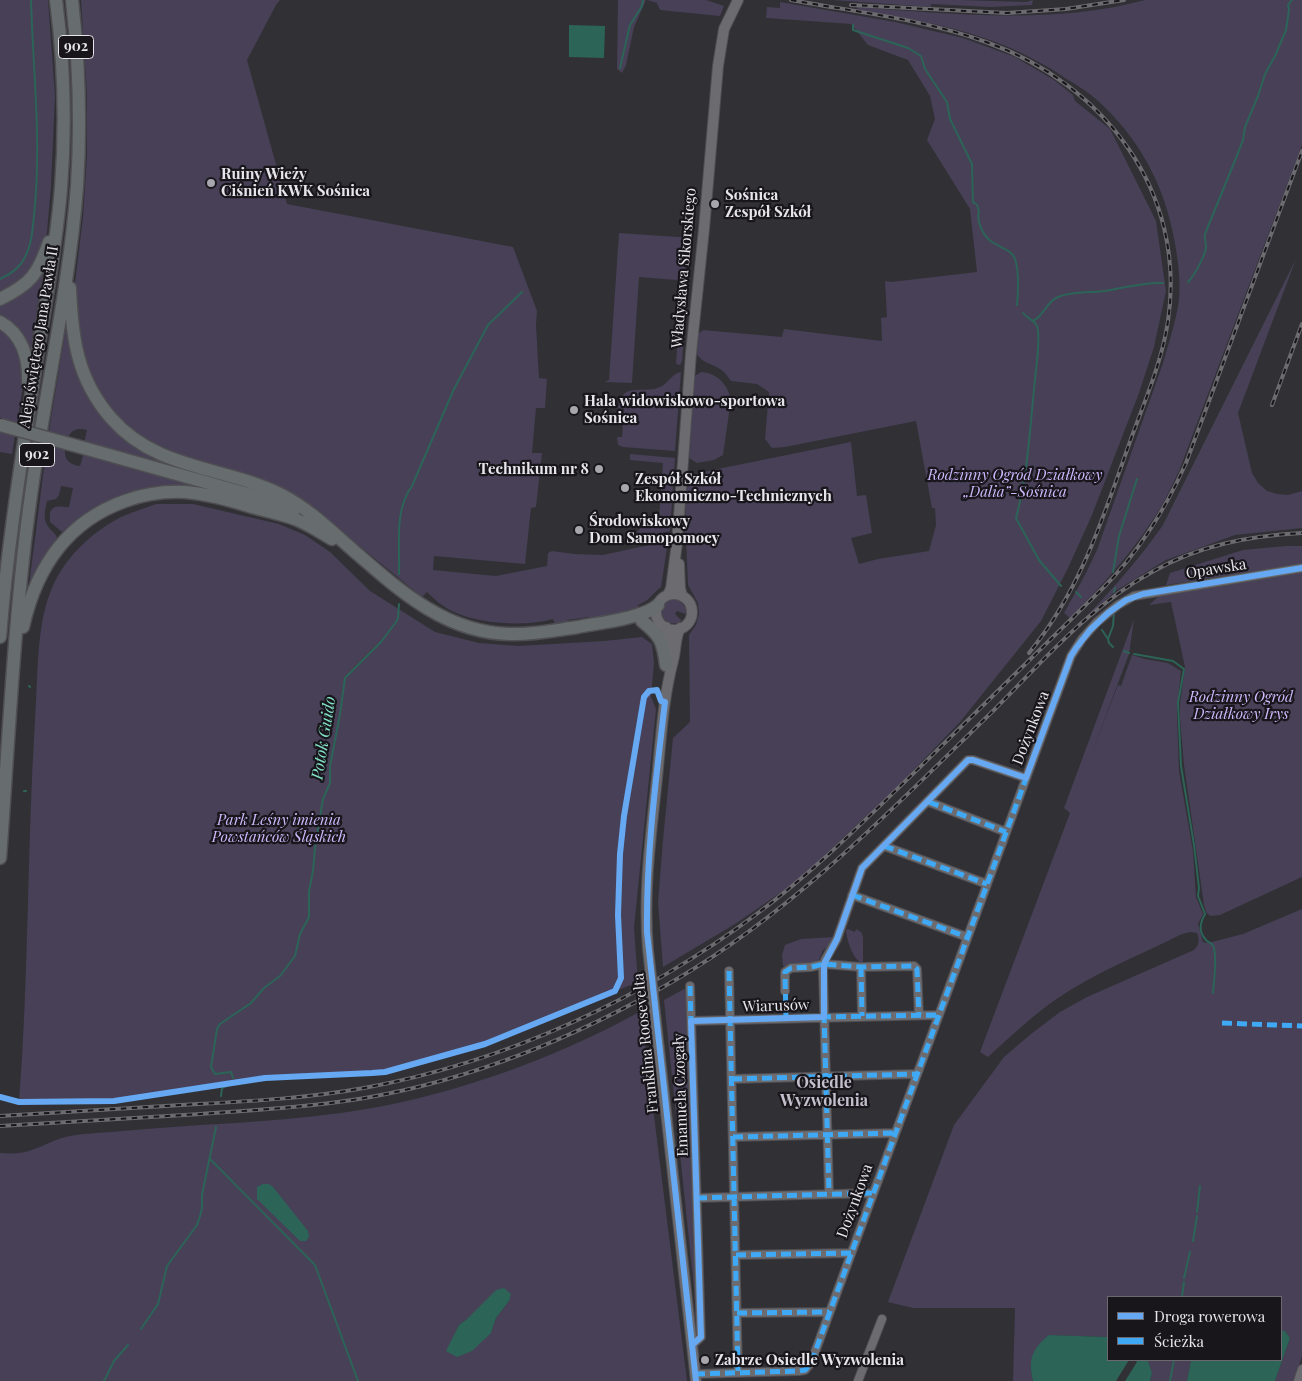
<!DOCTYPE html>
<meta charset="utf-8">
<style>
body{margin:0}
#map{position:relative;width:1302px;height:1381px;overflow:hidden;background:#313035;font-family:"Playfair Display",serif}
canvas{display:block}
.legend{position:absolute;left:1107px;top:1296px;width:175px;height:65px;box-sizing:border-box;background:#18161b;border:1px solid #6b696f;margin:0;padding:6px 9px;list-style:none;font-size:15px;color:#e7e5ec}
.legend li{display:flex;align-items:center;gap:10px;height:25px}
.legend b{width:25px;border:1px solid #6b696f}
</style>
<div id="map">
<canvas width="1302" height="1381"></canvas>
<ul class="legend">
<li><b style="height:6px;background:#66a8f1"></b>Droga rowerowa</li>
<li><b style="height:6px;background:#3fa9f5"></b>Ścieżka</li>
</ul>
</div>
<script>
const context = document.querySelector('canvas').getContext('2d');
context.lineJoin = 'round';
function fill(path, color) { context.fillStyle = color; context.fill(path, 'evenodd'); }
function trace(path, color, width, dash) { context.strokeStyle = color; context.lineWidth = width; context.lineCap = dash ? 'butt' : 'round'; context.setLineDash(dash || []); context.stroke(path); }
function write(font, color, halo, rows, align = 'center') {
  context.font = font + ' "Playfair Display",serif'; context.lineWidth = 4.5; context.setLineDash([]); context.textBaseline = 'middle'; context.strokeStyle = halo; context.fillStyle = color; for (const [text, x, y, turn = 0] of rows) {
    context.save(); context.translate(x, y); context.rotate((+turn || 0) * Math.PI / 180); context.textAlign = isNaN(turn) ? turn : align; if (halo) context.strokeText(text, 0, 0); context.fillText(text, 0, 0); context.restore();
  }
}
fill(new Path2D(`
 M0 0H48L55 95 51 186 47 232 45 239 30 274 0 294Z
 M81 0H280L276 5 247 60 287 204 513 247 537 311 536 325 539 378 547 379 545 408H536L532 453H542L536 507 531 508 525 564 434 556 433 570 496 576 547 566 548 553 552 551 574 554 603 555 668 541 661 587C652 594 649 601 638 605L639 609 592 619 588 617 568 620 565 622 555 624 553 619C525 627 478 624 452 611 443 607 434 599 427 592L422 597 336 527 309 507 149 444 112 413 83 362 74 291 83 217 87 155V96Z
 M618 0H646L634 27 626 65 622 73 617 69Z
 M647 0H706L724 6 720 16 660 10 657 3Z
 M832 0H960L1026 2 1033 0 1032 5 991 7 931 4V7Z
 M1145 0H1302V145L1179 471C1171 487 1164 504 1154 518 1130 555 1101 587 1070 618L1064 613 1085 575 1097 550 1163 363C1169 342 1176 321 1179 300 1181 277 1177 251 1172 229 1161 178 1135 134 1097 100 1085 89 1069 81 1056 72 1033 58 1009 46 984 38 943 24 900 17 858 10L857 7C951 14 1053 25 1145 0Z
 M780 2 895 22 963 38 1015 57 1054 80 1073 95 1075 101 1110 129 1156 221 1166 291 1154 347 1139 393 1092 515 1068 568 1041 621 960 722 899 785 796 882 735 924 663 967 658 902 663 840 673 738 690 722 689 635 696 625 699 614 698 603 688 585 686 539 684 535 688 475 851 442 857 496 866 495 872 533 851 538 859 564 878 559 929 551 936 525 935 508H932L916 421 785 447 772 448 765 439 769 392 757 384 731 381C728 377 724 371 720 369 711 363 702 363 696 353L698 334 703 330 782 337 784 329 882 341 881 318 887 317 885 281 891 282 977 272 970 209 927 140 935 119 930 96 908 60 868 45 851 24 766 18 767 7 780 8Z
 M619 233 693 238 688 253 684 282 677 281V280L639 277 632 383 604 382 609 380Z
 M1296 259 1238 413 1252 473 1258 483 1267 491 1277 494 1288 495 1302 491V528L1235 535 1166 560 1117 590 1078 625C1109 593 1138 561 1163 525Z
 M43 272 30 352 0 317V303Z
 M681 289 687 294 682 361 680 365 676 364Z
 M67 321 84 384 160 458 158 464 84 443 87 430C78 428 73 429 68 437L49 431Z
 M0 326 17 344 24 380 17 423 0 418Z
 M681 372 675 451 623 447 618 445 617 437H622L624 409 618 408C622 379 645 396 662 386 669 382 673 373 681 372Z
 M701 372C717 373 727 384 731 399L723 455 714 460 697 463 689 458 694 380 695 376Z
 M0 432 15 436 12 454 0 452Z
 M47 444 65 449C64 460 70 465 80 466L84 452 196 484 194 490 87 515 78 519 62 532 50 522V512C55 503 62 508 69 507L73 488 61 486 59 495 56 499 47 501C45 511 42 520 50 529 53 532 56 534 57 538L28 593Z
 M630 454 675 458 670 531 631 540 650 516 659 517 663 463 630 460Z
 M156 504H193L279 524 305 535 330 552 370 591 435 632 479 643 518 646 604 641 642 637 652 644 654 663 651 697 656 709 634 928 638 982 485 1044 385 1072 372 1073 265 1078 114 1101 19 1102C29 975 27 847 35 720 38 681 36 629 50 593 62 560 90 533 121 517 132 512 145 508 156 504Z
 M1286 546H1302V564L1166 585 1170 573 1243 550Z
 M1302 571V877L1220 915 1210 916 1206 912 1204 905 1184 765 1180 718V703L1185 667 1171 602 1149 605 1159 596Z
 M670 599 679 600 686 608V614L677 611 675 614 682 621C665 631 652 608 670 599Z
 M1134 619 1129 654 1091 755 1118 685 1121 686 1132 655 1145 659 1168 663 1181 671 1177 713 1179 771 1193 851 1196 897 1203 914 1198 924 1203 942 1208 943 1243 934 1302 909V1356L1294 1381H1275L1290 1338 1285 1331H1281V1297H1108V1337L1049 1335 1031 1370 1033 1381H1013L1015 1308H913L888 1302 954 1125 1004 1057 1031 1034 1060 1012 1087 997 1194 950C1199 945 1200 940 1197 933L1190 932 1182 934C1140 955 1094 973 1055 1000 1031 1017 1010 1037 988 1057L980 1052 1070 813 1064 808Z
 M848 929 855 932 856 929 861 932 863 937V964C853 960 847 941 846 930Z
 M835 937 831 945 823 950 819 960 811 964 783 966 782 955 785 945 801 939Z
 M686 988 696 1297V1316L694 1288 664 1000Z
 M641 1011 687 1381H0V1153C6 1153 13 1154 19 1153 33 1152 48 1142 62 1138 79 1133 103 1133 122 1131 195 1124 269 1123 341 1113 443 1099 551 1061 641 1011ZM509 1301 496 1318 491 1333 454 1336 459 1325 467 1319Z
 M1148 1360H1191L1187 1381H1150L1152 1373Z`), '#474057');
fill(new Path2D(`
 M569 25 605 26 604 58 569 57Z
 M263 1184H269L273 1187 308 1231 309 1237 306 1241H300L257 1199V1187Z
 M504 1288 511 1294 509 1301 496 1318 491 1333 472 1351 457 1357 446 1351 459 1325 467 1319 496 1290Z
 M1281 1331H1285L1290 1338 1275 1381H1187L1191 1360H1281Z
 M1049 1335 1108 1337V1360H1129L1116 1381H1033C1028 1359 1032 1349 1049 1335Z
 M1135 1360H1148L1152 1373 1150 1381H1125L1137 1362Z`), '#2c6458');
trace(new Path2D(`
 M853 25V30L908 48 921 56 925 69 947 102 950 119 972 164 973 202 977 205 979 211C976 221 983 236 992 242 998 246 1007 249 1012 254 1020 262 1018 294 1017 305
 M620 68 630 25 642 6 643 0
 M0 279C11 274 20 268 25 257 33 242 33 222 35 205 41 137 33 69 31 0
 M1188 282C1194 276 1206 255 1206 246 1206 242 1204 239 1205 234L1236 158 1243 140 1245 127 1258 96 1265 74 1275 56 1286 30 1289 10 1288 5 1292 0
 M1023 313C1027 318 1034 320 1037 326 1041 339 1036 366 1035 380 1030 426 1028 474 1016 518L1039 560 1061 586
 M1033 321C1044 316 1046 302 1058 297 1071 291 1090 293 1105 291 1124 288 1143 282 1163 283
 M1113 572 1119 536 1137 479
 M399 574C400 545 394 510 412 486L454 389 488 325 522 292
 M1076 592 1081 597
 M1114 592 1115 588
 M1102 630 1108 639
 M1113 647 1109 643 1108 639 1113 626 1114 612
 M1124 651 1129 653
 M1134 654 1173 661 1184 669 1178 703 1181 766 1194 845 1199 888 1198 896 1205 914C1200 923 1198 931 1206 940 1209 943 1213 943 1214 948 1217 962 1214 979 1213 993
 M29 686 30 687
 M24 791H26
 M233 1078 231 1072 215 1074 211 1067 217 1029 220 1024 251 1003 264 988 280 976 295 956 300 934 309 917V891L313 871 315 848 323 799 330 783V766L340 714 345 678 381 642 396 622 398 618 399 604
 M221 1096 222 1088 231 1084
 M210 1159 315 1265 358 1381
 M1197 1212 1200 1186
 M1193 1241 1197 1216
 M1184 1278 1190 1252
 M1182 1297 1184 1282
 M141 1329 158 1304 167 1266 197 1225 200 1216 202 1208V1195L216 1127
 M104 1381 114 1361 128 1345
 M1170 1381 1174 1360`), '#2c6458', 2);
const minor = new Path2D(`
 M929 802 1006 832
 M884 846 987 884
 M852 895 967 937
 M861 967 862 1016
 M729 971 738 1372
 M690 986 701 1337 692 1345
 M785 991V972L791 968 811 967 824 964 861 967 914 966 917 969 919 1015
 M691 1021 938 1015
 M732 1079 917 1074
 M733 1137 895 1133
 M829 1193 823 969 825 960 837 939 862 868 968 760H973L1026 778
 M697 1198 873 1193
 M736 1255 851 1253
 M737 1313 829 1312
 M695 1374 799 1371 805 1370 811 1363 1071 656 1082 639 1097 622 1118 605 1134 596 1302 568
 M858 1381 882 1319
 M1298 1381 1302 1369`);
const tertiary = new Path2D(`
 M679 564 680 588 682 596
 M656 612a18 18 0 1 1 36 0a18 18 0 1 1-36 0Z
 M668 595 671 588 677 543 691 353 704 229 718 66 724 29 738 0
 M666 627 668 636 667 656
 M648 949C643 892 651 835 657 778 661 739 663 699 673 661 676 650 675 638 680 628
 M657 1031 696 1381`);
const primary = new Path2D(`
 M70 288C72 338 77 379 111 418 157 471 225 466 282 495 309 509 331 531 354 551 400 591 446 633 510 634 533 635 556 630 578 627 598 623 644 618 658 605
 M0 299C31 284 38 274 49 242
 M0 322C22 334 29 358 28 382
 M84 448 262 498 295 509
 M642 621C661 636 663 642 666 665
 M23 627C36 568 66 522 125 501 144 494 165 491 185 492 208 494 230 500 252 507 266 511 281 514 295 519 308 524 320 532 332 539
 M0 637C8 537 25 438 40 338 48 288 57 239 61 188 66 126 64 62 56 0
 M0 858C9 737 14 615 31 495 45 392 69 290 77 186 81 124 79 62 72 0`);
trace(minor, '#4f4e52', 10);
trace(tertiary, '#4f4e52', 12);
trace(primary, '#4f4e52', 15);
trace(minor, '#6c6c70', 8);
trace(tertiary, '#6c6c70', 10);
trace(primary, '#676d6f', 12);
const rail = new Path2D(`
 M791 0C856 12 923 19 986 42 1104 84 1187 191 1168 321 1162 361 1146 398 1132 436 1104 514 1083 587 1029 653
 M851 5 1007 13 1066 9 1124 0
 M1272 405 1302 324
 M0 1116C66 1112 132 1108 198 1104 254 1101 309 1098 364 1088 506 1062 643 999 758 913 817 869 868 817 920 767 981 708 1042 648 1103 588 1139 552 1165 510 1186 463L1302 151
 M0 1126C67 1122 134 1118 201 1114 256 1110 311 1107 365 1098 475 1079 581 1035 677 979 798 908 895 806 995 709 1043 661 1091 605 1152 572 1199 545 1249 536 1302 533`);
trace(rail, '#6c6b6f', 4);
trace(rail, '#18161b', 2, [5.5]);
const tertiaryBridge = new Path2D(`
 M648 949 657 1031`);
const primaryBridge = new Path2D(`
 M0 425 84 448`);
trace(tertiaryBridge, '#4f4e52', 12, []);
trace(primaryBridge, '#4f4e52', 15, []);
trace(tertiaryBridge, '#6c6c70', 10);
trace(primaryBridge, '#676d6f', 12);
trace(new Path2D(`
 M929 802 1006 832
 M884 846 987 884
 M852 895 967 937
 M861 967 862 1016
 M729 971 738 1372
 M690 986 691 1024
 M824 1013 829 1193
 M821 1017 938 1015
 M786 1019 785 972 791 968 811 967 824 964 861 967 914 966 917 969 919 1015
 M1222 1023 1302 1026
 M732 1079 917 1074
 M733 1137 895 1133
 M697 1198 873 1193
 M736 1255 851 1253
 M737 1313 829 1312
 M695 1374 799 1371 805 1370 811 1363 1028 773`), '#3fa9f5', 5, [10, 5]);
trace(new Path2D(`
 M0 1097 19 1102 114 1101 265 1078 372 1073 385 1072 485 1044 615 991 621 978 618 915 620 854 624 816 644 697 649 691 657 690 661 701 665 702C656 778 646 855 647 932L696 1381
 M692 1345 701 1337 691 1021 824 1017V964L837 939 862 868 968 760H973L1026 778 1071 656 1076 648 1090 630 1108 613 1126 600 1143 594 1302 568`), '#66a8f1', 6);
for (const [x, y, r, color] of [
 [211,183,5,"#a7a6ac"],
 [715,204,5,"#a7a6ac"],
 [574,410,5,"#a7a6ac"],
 [599,469,5,"#a7a6ac"],
 [625,488,5,"#a7a6ac"],
 [579,530,5,"#a7a6ac"],
 [705,1360,5,"#a7a6ac"]
]) { const dot = new Path2D(); dot.arc(x, y, r, 0, 2 * Math.PI); context.fillStyle = color; context.fill(dot); trace(dot, '#18161b', 2); }
for (const [x, y, w] of [
 [76,47,35],
 [37,455,35]
]) { const box = new Path2D(); box.roundRect(x - w / 2, y - 11.5, w, 23, 4); context.fillStyle = '#18161b'; context.fill(box); trace(box, '#e7e5ec', 1); }
write('bold 14px', '#e7e5ec', null, [
 ["902",76,47],
 ["902",37,455]
]);
write('bold 15px', '#e7e5ec', '#18161b', [
 ["Ruiny Wieży",221,174],
 ["Ciśnień KWK Sośnica",221,191],
 ["Sośnica",725,195],
 ["Zespół Szkół",725,212],
 ["Hala widowiskowo-sportowa",584,401],
 ["Sośnica",584,418],
 ["Technikum nr 8",589,469,"right"],
 ["Zespół Szkół",635,479],
 ["Ekonomiczno-Technicznych",635,496],
 ["Środowiskowy",589,521],
 ["Dom Samopomocy",589,538],
 ["Zabrze Osiedle Wyzwolenia",715,1360]
], 'left');
write('15px', '#e7e5ec', '#18161b', [
 ["Władysława Sikorskiego",684,268,-85],
 ["Aleja świętego Jana Pawła II",39,337,-81],
 ["Opawska",1216,569,-9],
 ["Dożynkowa",1031,728,-69],
 ["Wiarusów",776,1006,-2],
 ["Franklina Roosevelta",646,1043,-96],
 ["Emanuela Czogały",681,1095,-92],
 ["Dożynkowa",855,1201,-70]
]);
write('italic 15px', '#ceb8fd', '#18161b', [
 ["Rodzinny Ogród Działkowy",1015,475],
 ["„Dalia”-Sośnica",1015,492],
 ["Rodzinny Ogród",1241,697],
 ["Działkowy Irys",1241,714],
 ["Park Leśny imienia",279,820],
 ["Powstańców Śląskich",279,837]
]);
write('italic 16px', '#84e4cb', '#18161b', [
 ["Potok Guido",324,738,-81]
]);
write('bold 16px', '#c3bfcc', '#18161b', [
 ["Osiedle",824,1083],
 ["Wyzwolenia",824,1101]
]);
</script>
